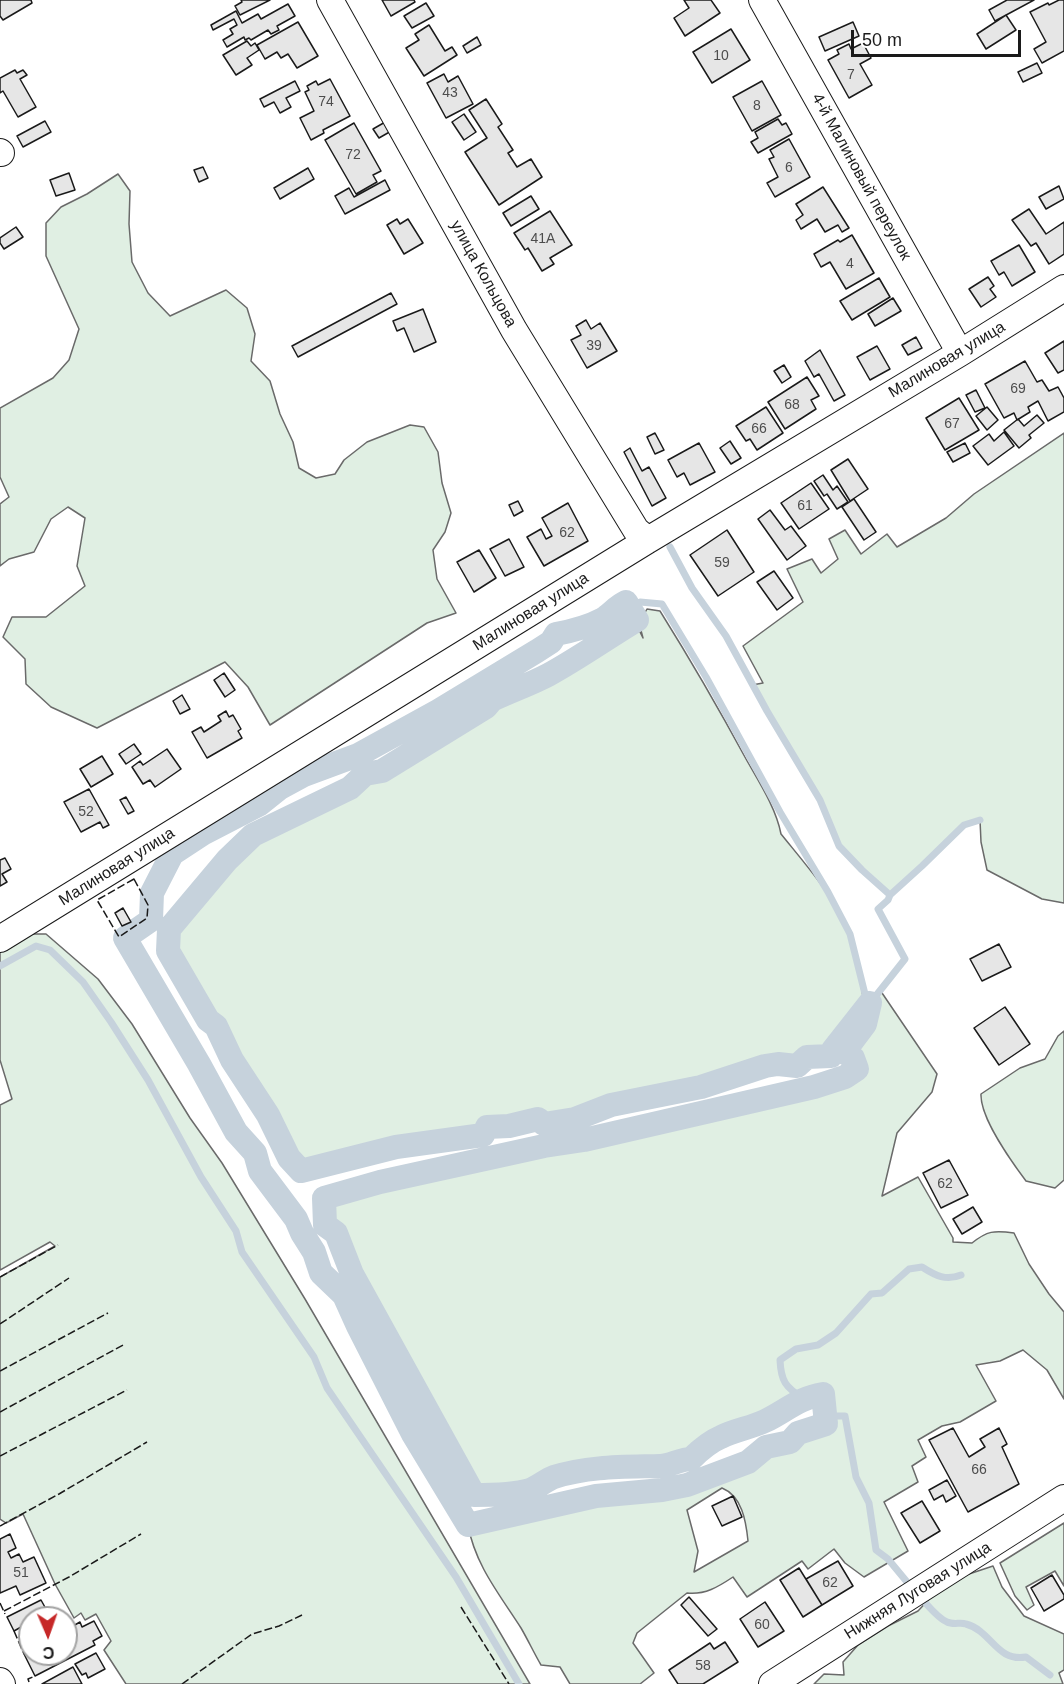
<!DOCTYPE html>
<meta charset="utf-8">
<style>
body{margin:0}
#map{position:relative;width:1064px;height:1684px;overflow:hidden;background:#fff;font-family:Helvetica,sans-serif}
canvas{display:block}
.north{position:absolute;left:18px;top:1606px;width:60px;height:60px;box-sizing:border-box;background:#fff;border:2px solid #a3a3a3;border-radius:50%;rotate:178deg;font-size:16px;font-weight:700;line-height:24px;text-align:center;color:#1a1a1a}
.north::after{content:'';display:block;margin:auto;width:21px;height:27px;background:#c62828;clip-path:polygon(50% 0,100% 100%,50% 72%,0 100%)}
.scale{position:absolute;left:851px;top:30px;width:170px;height:27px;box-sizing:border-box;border:3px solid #1a1a1a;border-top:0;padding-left:8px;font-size:18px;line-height:21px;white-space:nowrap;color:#1a1a1a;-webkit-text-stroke:4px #fff;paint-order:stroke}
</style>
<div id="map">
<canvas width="1064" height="1684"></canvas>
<div class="north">С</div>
<div class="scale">50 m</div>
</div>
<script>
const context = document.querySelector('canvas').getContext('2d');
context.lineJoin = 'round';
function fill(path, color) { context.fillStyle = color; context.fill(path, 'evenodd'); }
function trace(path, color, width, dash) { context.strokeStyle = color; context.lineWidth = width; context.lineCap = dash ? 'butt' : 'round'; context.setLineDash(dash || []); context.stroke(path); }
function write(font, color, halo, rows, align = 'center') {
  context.font = font + ' Helvetica,sans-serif'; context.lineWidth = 4.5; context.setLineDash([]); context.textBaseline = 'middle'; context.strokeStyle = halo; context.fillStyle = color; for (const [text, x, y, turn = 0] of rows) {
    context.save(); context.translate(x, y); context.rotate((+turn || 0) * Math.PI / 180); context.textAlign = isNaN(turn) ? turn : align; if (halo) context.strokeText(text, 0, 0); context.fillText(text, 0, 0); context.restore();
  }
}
const green = new Path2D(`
 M118 174 130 191 129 224 132 262 148 293 170 316 226 290 247 308 255 334 251 361 270 381 280 414 293 442 299 468 316 478 335 474 344 460 367 442 410 425 424 427 438 452 442 483 451 513 445 532 433 550 437 579 456 613 427 623 270 725 248 687 225 662 97 728 51 707 26 684 25 659 3 637 12 617H46L85 586 77 566 85 518 68 507 51 519 34 552 9 559 0 566V504L9 497 0 477V408L53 378 69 360 79 329 46 256V223L61 207 87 194Z
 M1064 433V903L1042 899 987 870 981 842 980 820 964 825 922 866 890 895 862 870 839 846 820 800 752 685 763 683 743 646 803 602 787 569 812 559 821 573 838 559 829 539 845 530 861 554 887 534 897 547 946 518 974 494Z
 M647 609 660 611C690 659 719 709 746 759 759 782 776 808 781 834 806 865 833 895 849 932 858 954 859 986 866 1008L833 1050 831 1056 807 1057 797 1066 778 1064 765 1066 701 1087 611 1105 575 1119 544 1124 538 1120 509 1126 487 1127 483 1135 396 1147 301 1171 289 1158 268 1115 232 1060 216 1026 208 1020 168 951 169 929 227 860 253 835 350 788 365 774 382 771 486 707 492 700 546 676 637 620 639 630 643 638 639 623Z
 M31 934H46L98 979 132 1024 190 1118 222 1163 305 1299 530 1684H126L104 1650 111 1641 96 1614 85 1620 81 1613 74 1618 55 1584 23 1514 6 1523 0 1519V1277L55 1246 50 1242 0 1270V1105L12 1099 0 1060V951Z
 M880 990 937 1074 932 1092 897 1133 882 1196 918 1177 953 1238V1242L972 1243C987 1231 994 1230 1014 1233L1029 1264 1049 1294 1064 1312V1399L1047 1370 1023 1350 1000 1361 976 1365 996 1401 960 1422 942 1426 918 1440 926 1457 912 1466 918 1482 884 1502 908 1551 864 1577 845 1563 834 1549 808 1569 802 1561 747 1597 733 1577C718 1587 705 1595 687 1593L637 1633 633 1643 654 1673 640 1684H570L560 1667 541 1665C534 1653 528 1640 521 1628 500 1595 475 1565 468 1525L596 1496 662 1490 687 1485 748 1462 766 1447 790 1442 798 1433 826 1424 823 1394C800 1397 785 1412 765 1421 750 1428 735 1430 721 1437 709 1442 700 1450 691 1459 680 1459 670 1466 660 1466 624 1467 589 1466 554 1477 546 1480 538 1487 530 1490 513 1495 492 1495 474 1495L352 1274 336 1233 325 1225 324 1198 380 1182 544 1146 584 1140 814 1087 845 1077 857 1069 853 1058 844 1052 865 1024 870 1003ZM722 1488C742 1496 746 1521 748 1541L694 1572 698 1551 687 1510Z
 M1064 1031V1180L1055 1188 1026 1181C1011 1161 980 1117 981 1094L1020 1068 1045 1059 1058 1036Z
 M1064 1523V1586L1055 1571 1026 1587 1034 1605 1027 1610 1015 1596 1000 1563Z
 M993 1566 1002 1587 1024 1616 1064 1634V1670L1059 1673 1063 1684H814L824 1674 844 1675 843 1662 858 1645 888 1626 918 1611 931 1597 963 1576Z`);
fill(green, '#e0efe3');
trace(green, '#6a6a6a', 1.5);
trace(new Path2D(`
 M670 547 692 588 726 636 767 711 820 800 839 846 862 870 890 895 922 866 964 825 980 820
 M621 612 640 602 662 604 706 677 780 812 828 892 850 934 868 1006
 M0 966 36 946 50 950 83 982 111 1022 148 1080 201 1177 236 1231 242 1252 314 1357 327 1388 456 1577 519 1684
 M831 1056 833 1050 905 959 878 909 888 900 890 895
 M804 1399C785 1387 781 1381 780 1360L796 1349 818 1345 836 1333 871 1294 882 1293 909 1269 922 1267C936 1276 946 1281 961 1275
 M825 1416H845L856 1477 869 1503 876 1550 888 1559 912 1588
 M919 1596C927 1604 937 1618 947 1622 953 1625 961 1622 966 1624 992 1631 996 1662 1026 1657L1050 1675`), '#c6d2dc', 7);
trace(new Path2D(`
 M626 602 637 620C607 638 579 658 548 675 531 684 511 691 492 700L486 707 382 771 365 774 350 788 253 835 227 860 169 929 168 951 208 1020 216 1026 232 1060 268 1115 289 1158 301 1171 396 1147 483 1135 487 1127 509 1126 538 1119 544 1124 575 1119 611 1105 701 1087 765 1066 778 1064 797 1066 807 1057 831 1056 833 1050 870 1003 865 1024 844 1052 853 1058 857 1069 845 1077 814 1087 584 1140 544 1146 380 1182 324 1198 325 1225 336 1233 352 1274 474 1495C492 1495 513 1495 530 1490 538 1487 546 1480 554 1477 589 1466 624 1467 660 1466 670 1466 680 1459 691 1459 700 1450 709 1442 721 1437 735 1430 750 1428 765 1421 786 1411 798 1398 823 1394L826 1424 798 1433 790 1442 766 1447 748 1462 687 1485 662 1490 596 1496 468 1525 413 1434 358 1326 344 1295 321 1273 314 1252 302 1233 296 1219 260 1171 255 1153 236 1132 199 1064 125 938 151 920 152 893 172 854 204 833 260 804 280 788 304 775 358 755 438 711 537 651 551 642 556 634C572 631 588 627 603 619 611 614 617 606 626 602Z`), '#c6d2dc', 24);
const building = new Path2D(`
 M0 0H31L32 3 3 20 0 16Z
 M241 0H270L240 15 235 6 242 2Z
 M382 0H414L415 2 391 16Z
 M684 0H711L720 13 685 36 674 18 689 8Z
 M1007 0H1034L995 21 989 10Z
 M1059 0H1064V51L1042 63 1034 49 1046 42 1030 12 1048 3 1049 5Z
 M426 3 434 16 412 28 404 16Z
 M288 4 295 16 277 26 279 30 271 34 268 30 251 40 249 38 245 40 244 37 227 47 223 40 233 34 230 29 237 25 234 19 213 30 211 25 236 11 242 23 258 14 261 19Z
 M1006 15 1016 30 986 49 977 34Z
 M298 22 318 56 297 68 288 54 281 58 277 52 265 59 257 45Z
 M853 22 859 36 825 51 819 37Z
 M429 25 445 51 452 47 457 55 424 76 406 48 419 40 415 34Z
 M731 29 750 60 712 83 693 52Z
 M477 37 481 45 467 53 463 46Z
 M247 41 251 46 255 43 259 50 247 58 252 65 236 75 223 55Z
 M863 43 871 58 860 64 872 85 849 98 828 60 839 54 837 50 849 44 851 49Z
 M1037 63 1042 73 1023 82 1018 72Z
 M15 70 17 73 23 70 27 75 20 79 36 107 18 117 3 91 0 93V78Z
 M444 74 448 82 458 76 473 104 446 118 427 83Z
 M330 79 350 116 323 130 324 133 311 140 300 118 314 111 305 92 309 90 307 86 316 81 318 85Z
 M295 81 300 91 286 98 291 107 280 113 274 102 264 107 260 99Z
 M762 81 781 115 752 131 733 97Z
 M486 99 502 124 498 127 513 150 508 153 517 167 531 159 542 177 499 205 465 152 487 138 469 110Z
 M464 114 476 132 464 140 452 122Z
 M778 119 782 125 786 123 792 134 758 153 751 142 758 138 755 132Z
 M45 121 51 132 23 147 17 136Z
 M387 121 393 130 379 138 373 129Z
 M354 123 381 171 373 175 377 182 356 194 325 140Z
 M789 139 810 177 775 197 767 183 778 177 769 159 774 157 770 150Z
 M203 167 208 178 199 182 194 170Z
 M308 168 314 179 280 199 274 188Z
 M69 173 75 190 56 196 50 180Z
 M385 180 390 190 345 214 335 196 349 188 354 197Z
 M1059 186 1064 199 1046 209 1039 197Z
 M823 187 849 228 842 232 838 225 825 232 817 219 801 229 796 220 803 215 796 204Z
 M531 196 539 209 511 226 503 213Z
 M1029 209 1046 234 1064 222V254L1049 264 1036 243 1031 246 1012 220Z
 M550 211 572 245 550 258 554 264 542 271 528 248 525 250 514 233Z
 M397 219 400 224 408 219 423 243 404 254 387 225Z
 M16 227 23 237 4 249 0 243V238Z
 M852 235 874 273 846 289 830 262 821 267 814 254 838 240 840 242Z
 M1019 245 1035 272 1012 286 1004 272 999 275 991 261Z
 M988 277 994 286 990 289 996 297 981 307 969 289Z
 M879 278 890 297 852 320 840 301Z
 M391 293 397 304 298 357 292 346Z
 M893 298 901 311 875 326 868 314Z
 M423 309 436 342 414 352 404 328 397 331 393 321Z
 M586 320 591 329 600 323 617 351 587 368 571 340 581 335 576 326Z
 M916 337 922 348 908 355 902 345Z
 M1064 341V370L1058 373 1045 353Z
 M877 346 890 369 870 380 857 357Z
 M820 350 845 395 834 401 819 374 814 377 805 361Z
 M1025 361 1037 382 1042 380 1049 391 1058 387 1064 398V412L1048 421 1038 401 1028 407 1030 412 1017 420 1014 413 1004 418 985 384Z
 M784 365 791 377 782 383 774 371Z
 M807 377 819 396 811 400 816 409 785 429 768 402Z
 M976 390 985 408 975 412 966 395Z
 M959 398 979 430 945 450 926 418Z
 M766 407 783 433 757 450 750 439 746 441 736 426Z
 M987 407 998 420 987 430 976 416Z
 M1037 415 1044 423 1029 435 1031 438 1019 448 1004 430 1018 419 1024 426Z
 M1004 432 1014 446 988 465 973 446 989 434 994 441Z
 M655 433 664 450 655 454 647 437Z
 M730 441 741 458 731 464 720 448Z
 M699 443 715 472 690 485 684 473 677 477 668 460Z
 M965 443 970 453 953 462 947 452Z
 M630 448 642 471 649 467 666 498 652 506 624 452Z
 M848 459 868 489 850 501 831 470Z
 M823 475 833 490 837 486 848 502 837 509 827 494 824 496 814 481Z
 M811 483 829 509 799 529 781 503Z
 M854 499 876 532 864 540 842 507Z
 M518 501 523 511 514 516 509 505Z
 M568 503 588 541 544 566 527 537 541 529 546 539 552 536 542 518Z
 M770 510 785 530 791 526 806 546 787 560 758 519Z
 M727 530 754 572 718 596 690 555Z
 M509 539 524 567 505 576 490 549Z
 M479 550 496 578 474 592 457 562Z
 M774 571 793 598 777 610 757 582Z
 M224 673 235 690 225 697 214 680Z
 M182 695 190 709 180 714 173 701Z
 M226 711 229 717 233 715 241 729 238 731 242 738 207 758 192 732 201 727 204 732 221 721 218 716Z
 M134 744 141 754 126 764 119 754Z
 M167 749 181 769 155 787 150 780 143 784 132 767 140 761 143 765Z
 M102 756 113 774 91 787 80 769Z
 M89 789 109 825 103 828 100 822 81 832 64 802Z
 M126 797 134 811 128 814 120 800Z
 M5 858 11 869 2 874 7 882 0 886V860Z
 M123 908 131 922 122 926 115 913Z
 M999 944 1011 967 982 981 970 959Z
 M1005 1007 1030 1044 999 1065 974 1028Z
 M949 1160 968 1195 941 1208 923 1173Z
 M973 1207 982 1222 962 1234 953 1219Z
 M953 1428 969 1457 985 1447 980 1439 999 1428 1007 1444 1002 1447 1019 1484 968 1512 929 1440Z
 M947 1480 956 1496 946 1502 943 1495 934 1500 929 1490Z
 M733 1496 742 1517 722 1526 712 1506Z
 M922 1501 940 1531 920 1543 901 1513Z
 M10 1534 16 1548 8 1552 11 1558 19 1554 23 1562 34 1557 46 1583 20 1595 16 1586 0 1593V1539Z
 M838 1561 853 1586 822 1605 806 1579Z
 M799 1568 822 1605 803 1617 780 1580Z
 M1052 1575 1064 1595V1599L1044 1611 1031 1588Z
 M689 1597 717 1629 708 1636 681 1605Z
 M41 1600 51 1618H30V1622L14 1631 7 1617Z
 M765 1602 784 1631 758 1647 740 1619Z
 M94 1621 102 1636 93 1641 95 1645 35 1676 24 1654 30 1651V1654H66V1630L80 1622 82 1627Z
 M725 1642 738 1662 703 1684H678L669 1670 710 1643 714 1649Z
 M96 1653 105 1669 88 1678 86 1673 82 1675 75 1664Z
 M73 1667 82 1684H42Z`);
fill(building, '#e6e6e6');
trace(building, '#1a1a1a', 1.5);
const minor = new Path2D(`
 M330 0 514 330 636 530 648 540
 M762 0 960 353
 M0 152 1 153
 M0 939 648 540 960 353 1064 288
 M0 1681 2 1684
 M772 1684 1064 1498`);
trace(minor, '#1a1a1a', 28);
trace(minor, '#fff', 26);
trace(new Path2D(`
 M134 879 148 905 147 918 119 937 97 900Z
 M0 1277 58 1245
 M0 1324 69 1278
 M0 1371 108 1313
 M0 1412 125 1344
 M0 1456 127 1390
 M0 1526 59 1494 147 1442
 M0 1603 5 1614
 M461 1607 509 1684
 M4 1611 69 1577 141 1534
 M14 1631 24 1654
 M29 1682 28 1679 35 1676
 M182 1684 252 1634 279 1626 302 1615`), '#1a1a1a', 1.5, [8, 3]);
write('14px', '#4d4d4d', null, [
 ["10",721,56],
 ["7",851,75],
 ["43",450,93],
 ["74",326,102],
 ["8",757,106],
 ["72",353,155],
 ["6",789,168],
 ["41А",543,239],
 ["4",850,264],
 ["39",594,346],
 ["69",1018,389],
 ["68",792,405],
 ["67",952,424],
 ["66",759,429],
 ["61",805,506],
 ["62",567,533],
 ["59",722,563],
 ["52",86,812],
 ["62",945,1184],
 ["66",979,1470],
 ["51",21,1573],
 ["62",830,1583],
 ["60",762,1625],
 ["58",703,1666]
]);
write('16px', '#1a1a1a', '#fff', [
 ["4-й Малиновый переулок",861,177,61],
 ["улица Кольцова",483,274,61],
 ["Малиновая улица",947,360,-31],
 ["Малиновая улица",531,612,-32],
 ["Малиновая улица",117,867,-32],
 ["Нижняя Луговая улица",918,1591,-32]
]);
</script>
